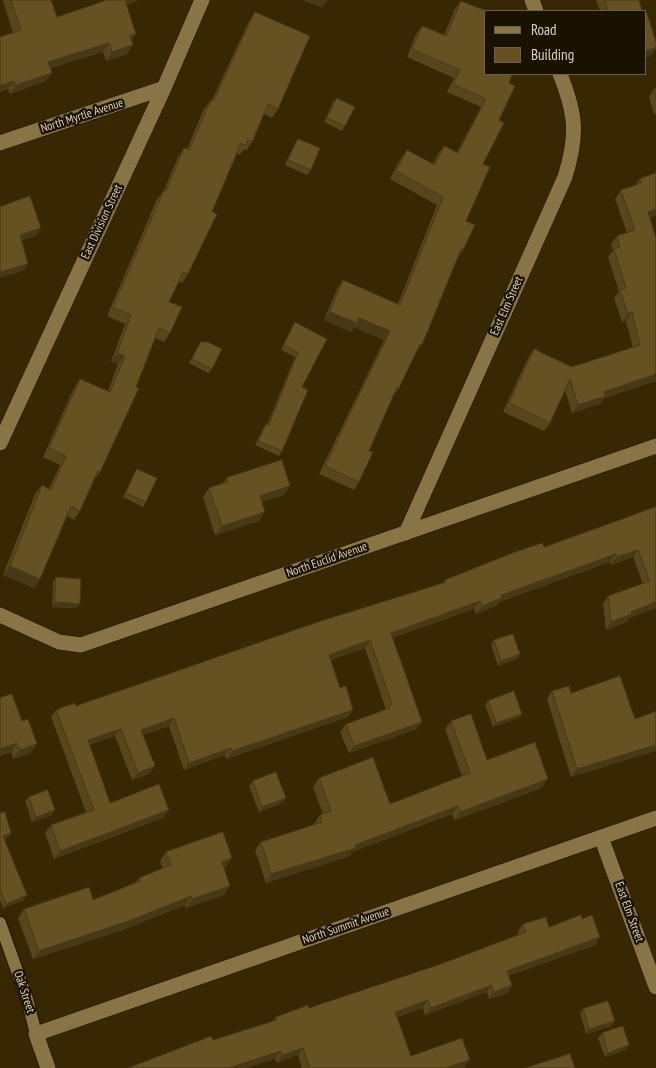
<!DOCTYPE html>
<style>
body{margin:0}
#map{position:relative;width:656px;height:1068px;overflow:hidden;background:#372803;font-family:"PT Sans Narrow",sans-serif}
canvas{display:block}
.legend{position:absolute;left:484px;top:10px;width:162px;height:65px;box-sizing:border-box;background:#1a1201;border:1px solid #6a604c;margin:0;padding:6px 9px;list-style:none;font-size:15px;color:#e1d5bd}
.legend li{display:flex;align-items:center;gap:10px;height:25px}
.legend b{width:25px;border:1px solid #6a604c}
</style>
<div id="map">
<canvas width="656" height="1068"></canvas>
<ul class="legend">
<li><b style="height:6px;background:#897445"></b>Road</li>
<li><b style="height:14px;background:#655121"></b>Building</li>
</ul>
</div>
<script>
const context = document.querySelector('canvas').getContext('2d');
context.lineJoin = 'round';
function trace(path, color, width, dash) { context.strokeStyle = color; context.lineWidth = width; context.lineCap = dash ? 'butt' : 'round'; context.setLineDash(dash || []); context.stroke(path); }
function fill(path, color) { context.fillStyle = color; context.fill(path, 'evenodd'); }
function write(font, color, halo, rows, align = 'center') {
  context.font = font + ' "PT Sans Narrow",sans-serif'; context.lineWidth = 4.5; context.setLineDash([]); context.textBaseline = 'middle'; context.strokeStyle = halo; context.fillStyle = color; for (const [text, x, y, turn = 0] of rows) {
    context.save(); context.translate(x, y); context.rotate((+turn || 0) * Math.PI / 180); context.textAlign = isNaN(turn) ? turn : align; if (halo) context.strokeText(text, 0, 0); context.fillText(text, 0, 0); context.restore();
  }
}
const service = new Path2D(`
 M0 923 27 999 36 1034`);
const minor = new Path2D(`
 M532 0 536 11
 M0 143 164 88
 M0 443 164 88 202 0
 M406 533 565 177C578 135 576 114 560 74
 M0 615 59 642 81 645 656 446
 M601 837 656 987
 M48 1068 36 1034 656 818`);
trace(service, '#1c1200', 14);
trace(minor, '#1c1200', 16);
trace(service, '#897445', 12);
trace(minor, '#897445', 15);
fill(new Path2D(`
 M4 0H51L57 17 107 0H139L126 5 132 41 133 45 127 54 106 61 103 52 50 68 46 81 10 94 8 89 13 33 3 1Z
 M596 0H639L642 11H600Z
 M461 1 485 74 509 83 499 120 483 164 466 221 463 250 458 258 416 353 399 388 393 396 369 451 359 482 354 490 319 474 384 340 354 327 351 332 324 320 337 289 343 280 398 304 437 205 390 179 401 158 407 150 433 164 438 154 444 146 457 152 481 107 447 92 454 78 407 57 416 34 422 26 444 35 455 9Z
 M255 12 278 109 272 118 264 114 252 142 246 151 244 149 240 155 237 153 212 212 188 274 182 283 179 282 169 302 170 333 164 342 155 338 100 472 94 480 80 511 74 520 67 516 40 579 34 588 3 575 35 494 42 485 49 489 60 465 43 457 74 388 80 379 108 391 118 364 111 362 125 324 107 316 157 199 164 190 178 157 184 148 187 149 204 109 211 100H212L249 21Z
 M656 89V114H654L649 97 653 90Z
 M337 98 345 126 342 131 324 122 333 102Z
 M298 139 311 170 307 175 285 165 295 143Z
 M656 173V216L649 218 656 381 604 398 600 404 572 413 565 390 550 423 544 431 503 412 528 358 534 349 572 367 633 348 626 321 622 322 614 298 619 292 608 257 613 251 611 244 617 236 627 233 615 199 621 190 635 185 640 179Z
 M295 322 302 387 282 451 279 456 255 445 263 429 266 424 267 425 295 357 281 350 292 327Z
 M201 342 212 369 208 373 189 363Z
 M137 469 146 502 143 507 123 497 134 474Z
 M226 478 284 495 262 502 259 521 215 535 203 497 209 488 223 483Z
 M656 507V608L629 618 627 622 606 630 603 604 608 596 643 584 633 557 611 565 610 562 499 602 496 606 476 614 474 609 392 638 422 722 417 729 349 753 340 732 346 724 386 710 365 648 331 660 348 717 226 759 225 755 184 770 169 726 143 735 155 766 149 774 132 780 115 736 89 745 110 803 163 818 54 859 45 833 51 825 86 812 51 717 56 710 76 706 443 583 445 580 544 547Z
 M56 577 77 608 52 607 53 582Z
 M494 640 520 654 517 659 498 666 491 645Z
 M552 691 571 693 635 719 571 777 547 699Z
 M0 698 31 753 13 759 11 752Z
 M488 701 522 714 518 718 493 727 485 705Z
 M451 721 487 760 542 788 455 820 452 814 352 852 350 856 266 883 255 850 261 842 315 825 314 824 320 815 323 814 313 787 319 778 390 804 462 776 445 729Z
 M253 781 286 798 282 803 259 812 249 786Z
 M29 797 52 815 32 822 25 801Z
 M0 813 11 833 8 838 4 839 24 900 3 908 0 901Z
 M166 852 232 858 226 867 224 868V895L186 908 185 905 123 930 33 959 18 918 24 909 93 900 135 883 139 878 163 869 160 861Z
 M582 919 595 945 508 976 512 985 507 993 489 999 487 992 425 1015 423 1008 397 1017 411 1056 464 1067 462 1068H302L298 1055 277 1063 275 1059 213 1040 273 1021 276 1017 309 1008 441 964 519 935 518 932 523 924 549 927Z
 M583 1009 615 1021 611 1026 586 1034 580 1013Z
 M602 1033 629 1045 626 1050 605 1057 598 1038Z`), '#57461c');
fill(new Path2D(`
 M124 0H139L118 7Z
 M302 0H328L322 8Z
 M136 34 130 43V36Z
 M109 43 103 52 42 70 48 62Z
 M133 45 127 54 106 61 112 52Z
 M656 48V49L651 56 645 58V51Z
 M52 73 46 81 10 94 16 85Z
 M14 81 8 89 0 92V86Z
 M656 209V216L642 221 648 212Z
 M41 228 36 236 14 243 20 235Z
 M28 264 23 271 0 278V272Z
 M330 312 359 318 390 331 384 340 354 327 351 332 324 320Z
 M632 312 626 321 622 322 628 314Z
 M420 344 422 345 416 353H414Z
 M117 353 125 356 118 364 111 362Z
 M656 374V381L604 398 600 404 572 413 578 405 604 392Z
 M290 486 284 495 253 505 260 496Z
 M265 512 259 521 215 535 222 526Z
 M638 550 633 557 611 565 617 557Z
 M616 554 610 562 499 602 496 606 476 614 482 606 501 595Z
 M10 566 40 579 34 588 3 575Z
 M480 601 474 609 385 640 391 633Z
 M55 602 80 604 77 608 52 607Z
 M656 602V608L629 618 627 622 606 630 611 622 631 612Z
 M370 640 365 648 324 662 329 655Z
 M520 654 517 659 498 666 501 661Z
 M353 710 348 717 226 759 232 751Z
 M522 714 518 718 493 727 496 723Z
 M174 718 169 726 135 737 141 730Z
 M422 722 417 729 349 753 354 746Z
 M121 729 115 736 82 748 88 740Z
 M17 743 11 752 0 756V749Z
 M37 744 31 753 13 759 20 750Z
 M656 745V751L571 777 577 769Z
 M231 748 225 755 184 770 189 763Z
 M155 766 149 774 132 780 138 773Z
 M548 779 542 788 455 820 460 812Z
 M286 798 282 803 259 812 262 807Z
 M458 806 452 814 352 852 350 856 266 883 271 874 355 845Z
 M55 810 52 815 32 822 36 817Z
 M169 810 163 818 54 859 60 851Z
 M11 833 8 838 0 840 3 836Z
 M232 858 226 867 216 871 222 862Z
 M230 886 224 895 186 908 192 899Z
 M27 895 24 900 3 908 6 904Z
 M191 896 185 905 123 930 33 959 39 951Z
 M600 937 595 945 501 978 507 971Z
 M492 985 487 992 425 1015 431 1008Z
 M512 985 507 993 489 999 494 992Z
 M428 1000 423 1008 390 1019 395 1012Z
 M615 1021 611 1026 586 1034 589 1029Z
 M629 1045 626 1050 605 1057 608 1053Z
 M303 1048 298 1055 277 1063 282 1055Z
 M281 1051 275 1059 247 1068H229Z
 M470 1060 464 1067 462 1068H445Z`), '#473917');
const building = new Path2D(`
 M11 0H51L57 17 107 0H125L136 34 130 36 133 45 112 52 109 43 48 62 52 73 16 85 14 81 0 86V37L21 30Z
 M605 0H639L642 11H615V10L609 11Z
 M461 1 487 11H485V74H507L512 76 509 83 515 86 499 120 504 123 483 164 490 167 466 221 475 225 463 250 461 249 422 345 420 344 399 388 397 387 369 451 373 452 359 482 325 466 390 331 359 318 357 323 330 312 343 280 400 305 443 197 396 171 407 150 435 165 444 146 458 153 486 99 453 84 460 70 412 49 422 26 446 36Z
 M255 12 310 36 278 109 268 104 252 142 248 140 246 146 241 143 212 212 217 214 188 274 183 272 169 302 182 307 170 333 159 328 136 387 139 388 100 472 98 470 80 511 71 506 40 579 10 566 42 485 51 490 66 456 49 448 80 379 110 392 125 356 117 353 131 315 113 307 164 190 166 191 184 148 189 150 211 100 213 101Z
 M647 13 656 42V48L645 51V14Z
 M656 89V98L653 90Z
 M337 98 355 107 345 126 327 118Z
 M298 139 320 148 311 170 288 160Z
 M656 173V209L648 212 656 238V374L604 392 606 396 578 405 570 379 550 423 509 403 534 349 572 367 640 345 632 312 628 314 620 290 626 288 614 249 620 247 617 236 635 230 621 190 641 183 640 179Z
 M30 196 41 228 20 235 28 264 0 272V207Z
 M295 322 327 339 302 387 308 390 282 451 258 441 266 424 269 425 298 352 284 345Z
 M201 342H208L222 349 212 369 192 359Z
 M282 460 290 486 260 496 265 512 222 526 209 488 228 482 226 478Z
 M137 469 157 478 146 502 126 493Z
 M656 507V602L631 612 632 614 611 622 608 596 650 581 638 550 617 557 616 554 501 595 502 598 482 606 480 601 391 633 422 722 354 746 346 724 390 708 389 706 392 704 370 640 329 655 340 688 346 686 353 710 232 751 231 748 189 763 174 718 141 730 155 766 138 773 121 729 88 740 110 803 159 784 169 810 60 851 51 825 94 810 56 710 75 703 76 706 318 622 446 582 445 580 515 552 542 543 544 547Z
 M56 577 81 579 80 604 55 602Z
 M513 634 520 654 501 661 494 640Z
 M620 676 635 719 656 711V745L577 769 552 691 569 686 571 693Z
 M514 691 522 714 496 723 488 701Z
 M12 694 22 721 28 719 37 744 20 750 17 743 0 749V698Z
 M471 714 487 760 535 742 548 779 460 812 458 806 355 845 356 848 271 874 261 842 322 822 320 815 331 811 319 778 373 757 390 804 470 773 451 721Z
 M276 772 286 798 262 807 253 781Z
 M48 790 55 810 36 817 29 797Z
 M5 812 11 833 3 836 27 895 6 904 0 889V813Z
 M223 832 232 858 222 862 230 886 192 899 191 896 129 921 39 951 24 909 89 887 93 900 140 881 139 878 171 865 166 852Z
 M581 915 582 919 592 915 600 937 507 971 512 985 494 992 492 985 431 1008 428 1000 395 1012 411 1056 462 1038 470 1060 445 1068H310L303 1048 282 1055 281 1051 229 1068H128L211 1036 213 1040 277 1020 276 1017 308 1005 309 1008 441 964 526 932 523 924 546 917 549 927Z
 M608 1001 615 1021 589 1029 583 1009Z
 M623 1026 629 1045 608 1053 602 1033Z
 M570 1054 575 1068H525Z`);
fill(building, '#655121');
trace(building, '#473917', 1);
write('12px', '#e1d5bd', '#1a1201', [
 ["North Myrtle Avenue",82,116,-18],
 ["East Division Street",102,222,-65],
 ["East Elm Street",507,306,-66],
 ["North Euclid Avenue",327,560,-19],
 ["East Elm Street",629,912,70],
 ["North Summit Avenue",346,926,-19],
 ["Oak Street",24,992,72]
]);
</script>
